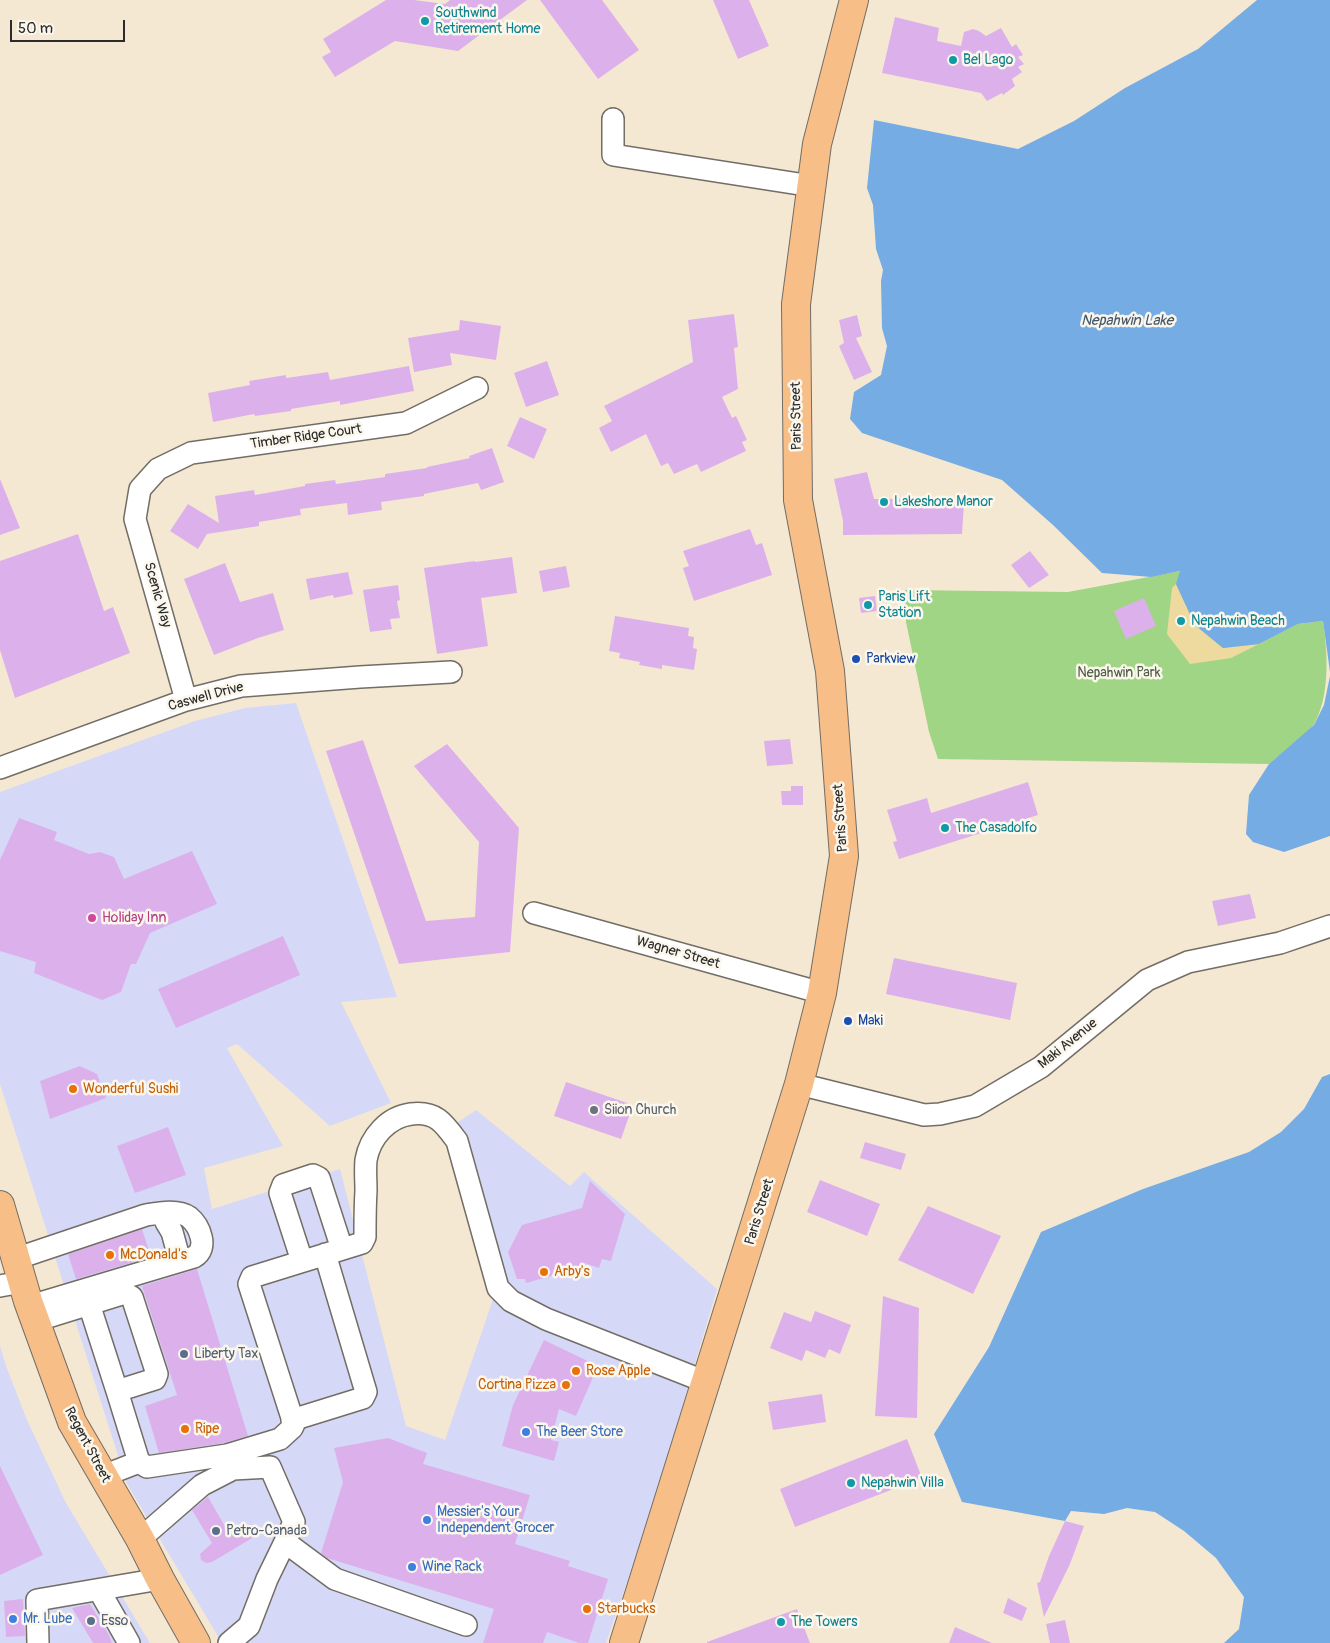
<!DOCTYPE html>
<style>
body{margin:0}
#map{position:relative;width:1330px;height:1643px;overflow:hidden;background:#f5e8d2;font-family:Pangolin,sans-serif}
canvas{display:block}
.scale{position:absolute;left:10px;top:20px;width:115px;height:22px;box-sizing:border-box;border:2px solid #2b2b2b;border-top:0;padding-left:6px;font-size:15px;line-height:18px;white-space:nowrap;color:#2b2b2b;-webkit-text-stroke:4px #fbf7ec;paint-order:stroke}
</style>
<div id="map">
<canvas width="1330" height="1643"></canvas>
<div class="scale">50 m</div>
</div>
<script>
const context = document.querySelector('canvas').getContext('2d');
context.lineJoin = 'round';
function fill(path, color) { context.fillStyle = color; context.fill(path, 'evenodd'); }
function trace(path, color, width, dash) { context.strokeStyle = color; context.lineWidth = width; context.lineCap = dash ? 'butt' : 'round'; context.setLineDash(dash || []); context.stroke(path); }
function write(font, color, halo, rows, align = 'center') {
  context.font = font + ' Pangolin,sans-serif'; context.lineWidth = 5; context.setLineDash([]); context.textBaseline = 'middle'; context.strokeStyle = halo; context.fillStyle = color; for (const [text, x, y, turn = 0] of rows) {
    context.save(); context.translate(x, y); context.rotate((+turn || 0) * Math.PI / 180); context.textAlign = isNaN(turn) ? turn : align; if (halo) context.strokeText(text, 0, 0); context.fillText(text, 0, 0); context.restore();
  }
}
fill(new Path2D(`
 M296 703 397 997 341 1002 391 1103 330 1126 237 1044 227 1048 283 1146 204 1168 212 1209 340 1169 406 1426 445 1440 493 1299 451 1127 476 1110 570 1186 584 1172 717 1289 650 1516 606 1643H222L127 1484 0 1084V792L195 721 245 708Z
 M0 1346 6 1366 27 1420 66 1503 150 1643H0Z`), '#d6d8f8');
fill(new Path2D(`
 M1181 571 1259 644 1298 624 1323 621C1328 655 1330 697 1313 726 1300 740 1283 752 1269 764L938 759 929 732 906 622 905 590 1068 592Z`), '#a0d585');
fill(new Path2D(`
 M1176 584 1195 625 1223 648 1259 644 1231 658 1190 664 1167 634 1172 588Z`), '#eeda9e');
fill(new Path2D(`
 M1257 0H1330V672L1323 621 1298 624 1259 644 1223 648 1195 625 1176 584 1180 571 1151 577 1102 573 1053 525 1002 480 862 433 850 419 854 392 881 375 887 346 882 328 881 281 883 270 876 249 873 205 867 188 874 120 1018 149 1074 121 1125 88 1198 49Z
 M1330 676V836L1284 852 1253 842 1246 834 1249 795 1269 764 1314 725 1324 705Z
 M1330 1074V1643H1224L1239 1629 1244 1597 1216 1558 1184 1531 1155 1512 1127 1508 1104 1514 1071 1511 1065 1521 962 1502 934 1434 989 1347 1041 1232 1143 1189 1249 1152 1281 1132 1304 1109 1322 1077Z`), '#74ace3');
fill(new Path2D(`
 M386 0H414L445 4 450 0H527L458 51 395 41 335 77 322 57 331 52 323 39Z
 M540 0H602L639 50 598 79Z
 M713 0H749L769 46 738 59Z
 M895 17 939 28 937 41 961 46 964 32 973 29 979 31 986 36 1001 28 1012 47 1016 44 1023 55 1018 57 1024 64 1018 67 1022 72 1012 79 1015 86 1003 95 1002 93 987 101 981 93 882 73Z
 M734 314 738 347 734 348 738 389 722 397 732 418 736 416 747 440 742 442 746 451 701 472 697 464 674 474 668 463 661 466 646 434 611 452 599 428 612 421 604 406 693 362 688 320Z
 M857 315 862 336 856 338 872 372 854 380 839 346 844 343 839 320Z
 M460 320 501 326 496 360 450 353 452 365 414 372 408 338 459 330Z
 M547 361 559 395 526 407 514 373Z
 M409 366 414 391 340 405V401L291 409V411L255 416 254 414 213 422 208 393 250 385 249 381 286 375V378L328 372 330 380Z
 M520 417 547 429 534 459 507 446Z
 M492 448 504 482 481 490 478 483 424 494V496L381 502 382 510 348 515 347 503 300 509 301 515 259 522V526L207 534 198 549 170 531 188 504 219 523 215 496 254 490 255 495 305 486V484L335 480 336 484 385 477V474L427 468V467L470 458 469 456Z
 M867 472 874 499H930V505L964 504 962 534 843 535V521L834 479Z
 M0 479 20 528 0 535Z
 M750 529 756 545 762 543 772 575 694 601 683 568 689 566 683 551Z
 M78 534 104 611 113 607 130 653 15 698 0 650V561Z
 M1030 551 1049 575 1029 588 1011 565Z
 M512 557 517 593 481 598 488 646 437 654 424 568 475 561V562Z
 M225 563 240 602 273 593 284 630 258 638 214 655 184 579Z
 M566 566 570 587 543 592 539 571Z
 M348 572 353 594 334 598 333 595 310 600 306 579Z
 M398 585 400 600 397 601 400 618 390 619 392 629 370 632 363 590Z
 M875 596 877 611 861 613 859 598Z
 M1144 598 1156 626 1126 639 1114 611Z
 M615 616 689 628 688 636 694 637 693 648 697 649 694 670 662 665V669L639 665 640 662 619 658 620 653 609 651Z
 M790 739 793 764 767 766 764 741Z
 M363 740 426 921 475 917 479 842 414 766 447 744 519 828 510 952 399 964 326 751Z
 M1028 782 1038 815 899 859 893 842 897 841 887 810 927 798 931 813Z
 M791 786H803V805H782L781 791H791Z
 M19 818 57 832 54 840 89 854 100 852 114 857 124 879 192 851 217 904 150 933 136 964H131L121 992 102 1000 34 973 36 962 0 951V860Z
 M1250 894 1256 918 1218 926 1212 901Z
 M283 936 300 975 176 1028 158 989Z
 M894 958 1017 983 1010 1020 886 994Z
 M80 1066 97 1074 106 1098 50 1119 40 1081Z
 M566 1082 633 1105 621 1139 554 1116Z
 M168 1127 186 1175 135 1193 117 1146Z
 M865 1142 906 1154 901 1170 860 1158Z
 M820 1180 880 1204 867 1236 807 1212Z
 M590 1181 625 1214 611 1261 602 1259 599 1268 584 1263 581 1273 568 1269 565 1279 554 1275 526 1283 525 1279H517L508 1252 522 1225 582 1208Z
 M928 1206 1001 1236 973 1294 898 1260Z
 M142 1229 151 1257 76 1279 68 1254Z
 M197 1269 248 1436 224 1443 159 1453 145 1406 177 1395 142 1286Z
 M883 1296 919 1308 917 1418 875 1416Z
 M815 1311 851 1325 840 1354 829 1349 825 1358 806 1350 802 1361 770 1348 784 1312 811 1322Z
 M544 1340 598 1366 576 1416 559 1409 551 1440 559 1442 554 1461 502 1446 513 1405Z
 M822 1394 826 1422 773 1430 768 1402Z
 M388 1438 427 1453 423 1464 530 1495 515 1544 570 1561 568 1566 608 1579 588 1643H579L547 1632 543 1643H483L494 1609 327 1558 321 1553 343 1482 334 1448Z
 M907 1439 922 1478 795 1527 780 1489Z
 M0 1466 43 1555 0 1575Z
 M208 1497 230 1535 249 1524 254 1525 257 1530 254 1537 212 1562 206 1563 201 1560 200 1554 212 1543 192 1510Z
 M1065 1521 1084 1526 1070 1564 1044 1617 1037 1583 1040 1582 1049 1556Z
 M1008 1598 1027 1608 1022 1621 1003 1613Z
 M23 1599 25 1636 6 1637 4 1601Z
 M90 1604 109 1635 112 1643H93L72 1608Z
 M797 1609 810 1643H707V1642Z
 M1065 1620 1070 1643H1050L1046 1624Z
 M955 1627 992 1643H949Z`), '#dcb1eb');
const minor = new Path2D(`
 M613 119V155L812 186
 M186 700 135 519 140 489 158 469 191 453 406 423 477 388
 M0 768 186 700 241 686 360 677 451 672
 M534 913 822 993
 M799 1084 924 1115 940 1114 975 1106 1041 1067 1147 980 1188 962 1280 943 1330 926
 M166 1222 172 1232 180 1261
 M15 1259 146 1215C158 1213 178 1209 189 1217 200 1226 209 1249 194 1257L30 1306
 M302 1261 280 1193 283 1185 313 1175 319 1178 342 1249
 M0 1286 22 1282
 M35 1321 125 1293 132 1297 157 1374 155 1379 117 1391 89 1304
 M117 1391 139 1462
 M292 1420 363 1398 366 1392 325 1254
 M103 1476 139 1462 147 1467 227 1455 280 1439 292 1428 294 1424 249 1284 252 1277 362 1243 365 1237C365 1222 365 1206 366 1191 366 1181 365 1170 366 1160 370 1137 388 1117 411 1114 436 1111 444 1123 457 1141L498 1288 511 1301 546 1319 706 1382
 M140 1539 202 1485 233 1469 270 1467 294 1522 285 1542 335 1579 466 1625
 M99 1590 129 1643
 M38 1643 37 1600 160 1579
 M229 1643 249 1626 267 1579 285 1542`);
const major = new Path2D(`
 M0 1205 28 1301 72 1422 140 1539 160 1579 196 1643
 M624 1643 799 1084 822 993 844 856 830 671 798 500 796 304 817 144 854 0`);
trace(minor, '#726d65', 24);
trace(major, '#726d65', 30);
trace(minor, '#fff', 21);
trace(major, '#f7be87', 28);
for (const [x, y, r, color] of [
 [425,21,5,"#0f9aa8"],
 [953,60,5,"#0f9aa8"],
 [884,502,5,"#0f9aa8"],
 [868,605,5,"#0f9aa8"],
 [1181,621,5,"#0f9aa8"],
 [856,659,5,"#1a4fb4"],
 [945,828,5,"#0f9aa8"],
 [92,918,5,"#d1479c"],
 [848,1021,5,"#1a4fb4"],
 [73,1089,5,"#e8710a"],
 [594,1110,5,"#6b7280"],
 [110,1255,5,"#e8710a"],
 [544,1272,5,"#e8710a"],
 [184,1354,5,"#5c6f8a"],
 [576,1371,5,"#e8710a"],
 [566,1385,5,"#e8710a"],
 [185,1429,5,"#e8710a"],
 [526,1432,5,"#3f7fe0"],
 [851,1483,5,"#0f9aa8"],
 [427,1520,5,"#3f7fe0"],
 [216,1531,5,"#5c6f8a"],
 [412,1567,5,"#3f7fe0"],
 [587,1609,5,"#e8710a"],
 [13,1619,5,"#3f7fe0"],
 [91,1621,5,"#5c6f8a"],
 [781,1622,5,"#0f9aa8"]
]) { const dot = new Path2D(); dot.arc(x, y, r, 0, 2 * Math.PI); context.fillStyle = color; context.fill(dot); trace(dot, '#fbf7ec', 2); }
write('14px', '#0d838f', '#fbf7ec', [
 ["Southwind",435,13],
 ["Retirement Home",435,29],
 ["Bel Lago",963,60],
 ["Lakeshore Manor",894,502],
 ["Paris Lift",878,597],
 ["Station",878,613],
 ["Nepahwin Beach",1191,621],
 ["The Casadolfo",955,828],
 ["Nepahwin Villa",861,1483],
 ["The Towers",791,1622]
], 'left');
write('14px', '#2b2b2b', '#fbf7ec', [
 ["Paris Street",797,416,-91],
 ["Timber Ridge Court",306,437,-8],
 ["Scenic Way",157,595,74],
 ["Caswell Drive",206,697,-15],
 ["Paris Street",841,818,-94],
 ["Wagner Street",678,953,16],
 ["Maki Avenue",1068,1044,-39],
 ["Paris Street",760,1212,-73],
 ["Regent Street",87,1445,62]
]);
write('14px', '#164399', '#fbf7ec', [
 ["Parkview",866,659],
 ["Maki",858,1021]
], 'left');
write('14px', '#4e5e46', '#fbf7ec', [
 ["Nepahwin Park",1119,673]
]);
write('14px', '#b23c85', '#fbf7ec', [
 ["Holiday Inn",102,918]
], 'left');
write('14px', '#c56008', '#fbf7ec', [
 ["Wonderful Sushi",83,1089],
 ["McDonald's",120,1255],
 ["Arby's",554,1272],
 ["Rose Apple",586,1371],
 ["Cortina Pizza",556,1385,"right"],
 ["Ripe",195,1429],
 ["Starbucks",597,1609]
], 'left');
write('14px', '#5b616d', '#fbf7ec', [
 ["Siion Church",604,1110]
], 'left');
write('14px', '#4e5e75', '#fbf7ec', [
 ["Liberty Tax",194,1354],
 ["Petro-Canada",226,1531],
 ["Esso",101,1621]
], 'left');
write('14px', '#366cbe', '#fbf7ec', [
 ["The Beer Store",536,1432],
 ["Messier's Your",437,1512],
 ["Independent Grocer",437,1528],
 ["Wine Rack",422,1567],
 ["Mr. Lube",23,1619]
], 'left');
write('italic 15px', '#45586b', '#fbf7ec', [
 ["Nepahwin Lake",1127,321]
]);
</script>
